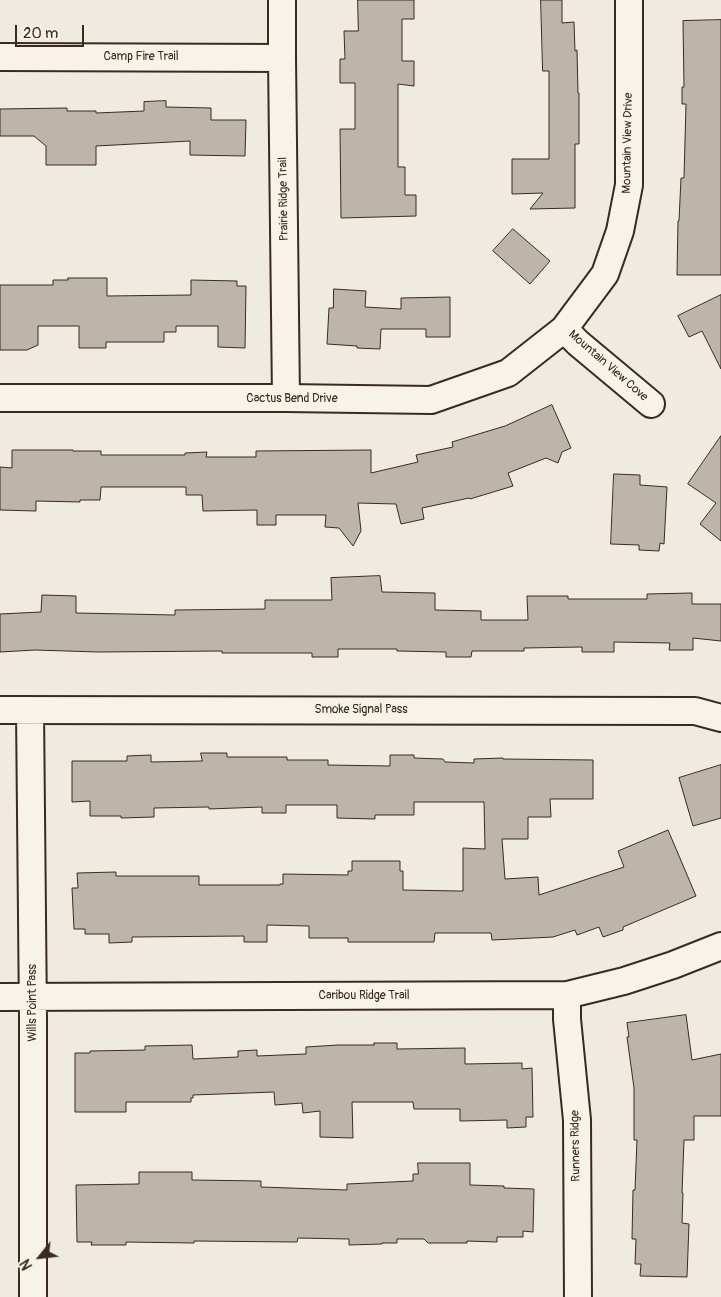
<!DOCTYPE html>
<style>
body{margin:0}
#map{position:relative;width:721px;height:1297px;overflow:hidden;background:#efebe0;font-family:Pangolin,sans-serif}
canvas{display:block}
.north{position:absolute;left:15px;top:1232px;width:50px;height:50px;-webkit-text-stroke:4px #f7f3e8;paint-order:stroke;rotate:241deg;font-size:14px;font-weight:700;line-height:20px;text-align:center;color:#3b2a1e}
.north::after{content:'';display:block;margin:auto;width:18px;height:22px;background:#3b2a1e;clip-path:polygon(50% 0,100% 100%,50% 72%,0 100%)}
.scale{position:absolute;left:15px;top:25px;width:69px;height:22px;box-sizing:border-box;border:2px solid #3b2a1e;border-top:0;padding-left:6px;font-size:15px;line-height:18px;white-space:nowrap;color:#3b2a1e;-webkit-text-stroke:4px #f7f3e8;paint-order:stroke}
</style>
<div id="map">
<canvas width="721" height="1297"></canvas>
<div class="north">N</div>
<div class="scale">20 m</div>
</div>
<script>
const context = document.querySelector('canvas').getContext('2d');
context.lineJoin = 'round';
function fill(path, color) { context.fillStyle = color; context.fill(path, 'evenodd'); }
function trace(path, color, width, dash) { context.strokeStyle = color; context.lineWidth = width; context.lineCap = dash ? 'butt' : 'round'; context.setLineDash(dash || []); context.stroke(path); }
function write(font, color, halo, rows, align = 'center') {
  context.font = font + ' Pangolin,sans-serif'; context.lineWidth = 4; context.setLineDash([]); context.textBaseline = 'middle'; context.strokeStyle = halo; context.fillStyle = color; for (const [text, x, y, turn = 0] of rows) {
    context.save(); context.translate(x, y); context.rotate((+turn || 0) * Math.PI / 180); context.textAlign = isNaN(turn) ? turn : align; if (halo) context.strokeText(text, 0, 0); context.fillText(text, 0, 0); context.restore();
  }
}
const building = new Path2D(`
 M358 0H414V19H402V61H414V86L398 84V167H405V195H416V216L341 218 340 129H355V83H340V59H345L344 31H358Z
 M541 0H562V23L574 22 575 51 577 50 578 93H579V144H575V208L530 209 543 193 512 194V159H549V71H543Z
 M721 20V275H677L678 221H679L681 178H684L686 104H682V87H684L683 21Z
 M166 101V107L211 108V120H246L245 156 190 155V141L96 146V165H46V146L34 136H0V109L67 108V111H96V113L144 111V102Z
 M513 229 550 261 530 284 493 251Z
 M68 278H107V296L191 295V280L237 281V286H246L245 348 218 347V326H176V332H164V342H106V348H79V326H38V345L27 350H0V285H53V280H68Z
 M334 289 366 291 365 307 401 309V298L450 297V337H426V329H381L380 349 357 348V346L327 344 329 308H333Z
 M721 295V369L702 331 689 337 678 316Z
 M552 405 571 448 562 452 558 463 546 458 508 473 513 486 470 499 469 498 422 508 424 519 401 524 396 504 358 503 361 531 353 546 339 528 325 527 326 515H276V525H257V510L203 511 202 495H186V487H101L100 500H80V502L36 501V511L0 510V467L12 468V450H73V451H101V455H185V453L207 452 206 457H256V451L371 450V473L418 462 416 455 453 447 452 442 505 426Z
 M721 436V541L700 524 716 503 688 484Z
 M614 474 640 475V485L667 487 664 544 660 543 659 551 639 550V545L611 544Z
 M380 576 382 592 435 593V610L481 611V620H528L527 596H568V599H647V594L692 593V604H721V641L693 638V650H669L670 643 614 642V652H582V647L524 648V651H472L471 657H446V652L397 651V649H338V657H312V653H222V651L98 652 35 650 0 652V614L41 612 42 595 76 596V613L175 615V610L265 609V600H332L331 578Z
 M201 753H227V757H287V760H328V765L390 766V755H414V758L443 759 445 762 474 763V759L503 758V759L593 760V799H550L551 817H528V839H502L505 879 538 877 539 895 624 867 618 851 668 830 696 896 623 927V930L603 937 599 927 577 935 575 930 553 937 492 940 491 933H435L434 942H348V938H309V926L267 925V942H244V936L132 937V942L109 943V934H85V929H74L72 888H78L77 873 116 872V876H199V885H280V884H283V874L348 875V871H352V861H400V871H403V890L459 891H463V848L485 849 484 802H414V815H375V819L337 818V805H286V813H262V807L209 809V807L154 808V817L121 818V816H90V801L72 802V761H127V756L151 755V762L202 761Z
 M721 765V818L693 826 679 778Z
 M686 1015 692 1060 721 1054V1116H694V1140H684L682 1193H683L682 1223 689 1224 687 1277 640 1276 641 1264H635L636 1239H632L633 1190H635L637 1140H634V1088L627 1037H629L627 1023Z
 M374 1043H397V1049L465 1048V1064L522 1063V1069L532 1068 533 1117H526V1127L507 1128V1120L460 1121V1109H414L413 1102H352L353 1138 320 1137V1111L303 1113 302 1103 275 1105 274 1092 193 1095V1098H191V1102H126V1112H75V1053H90V1051L145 1050V1046L192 1045 193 1059 238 1057V1051L257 1050V1056L306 1054V1047L338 1045H374Z
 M418 1163H470V1185L504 1186V1188L534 1189 533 1232 523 1231V1237H497V1242L467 1241V1243H428L424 1239H397V1243H382V1244L349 1245V1239L298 1238 297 1242 194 1241V1243L126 1242V1245H91L92 1242H77L76 1185 139 1184V1172H192V1180L261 1181V1187L347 1190V1184L413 1181V1174H418Z`);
fill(building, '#bdb5aa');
trace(building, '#3b2a1e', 1);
const street = new Path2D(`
 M282 0V58L286 398
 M0 57 282 58
 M564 329 578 343 651 404
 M0 398H286L431 400 508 373 564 329 605 274 620 231 629 185V0
 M0 710 695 711 721 718
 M30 710 33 1019V1297
 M567 995V1019L577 1120 578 1297
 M0 997 567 995 624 981 673 965 721 946`);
trace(street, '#3b2a1e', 30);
trace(street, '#f7f3e8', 26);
write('12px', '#3b2a1e', '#f7f3e8', [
 ["Camp Fire Trail",141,57],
 ["Mountain View Drive",628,143,-89],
 ["Prairie Ridge Trail",284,199,-91],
 ["Mountain View Cove",608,366,41],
 ["Cactus Bend Drive",292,399],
 ["Smoke Signal Pass",361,710],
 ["Caribou Ridge Trail",364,996],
 ["Wills Point Pass",33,1003,-90],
 ["Runners Ridge",576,1146,-91]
]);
</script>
